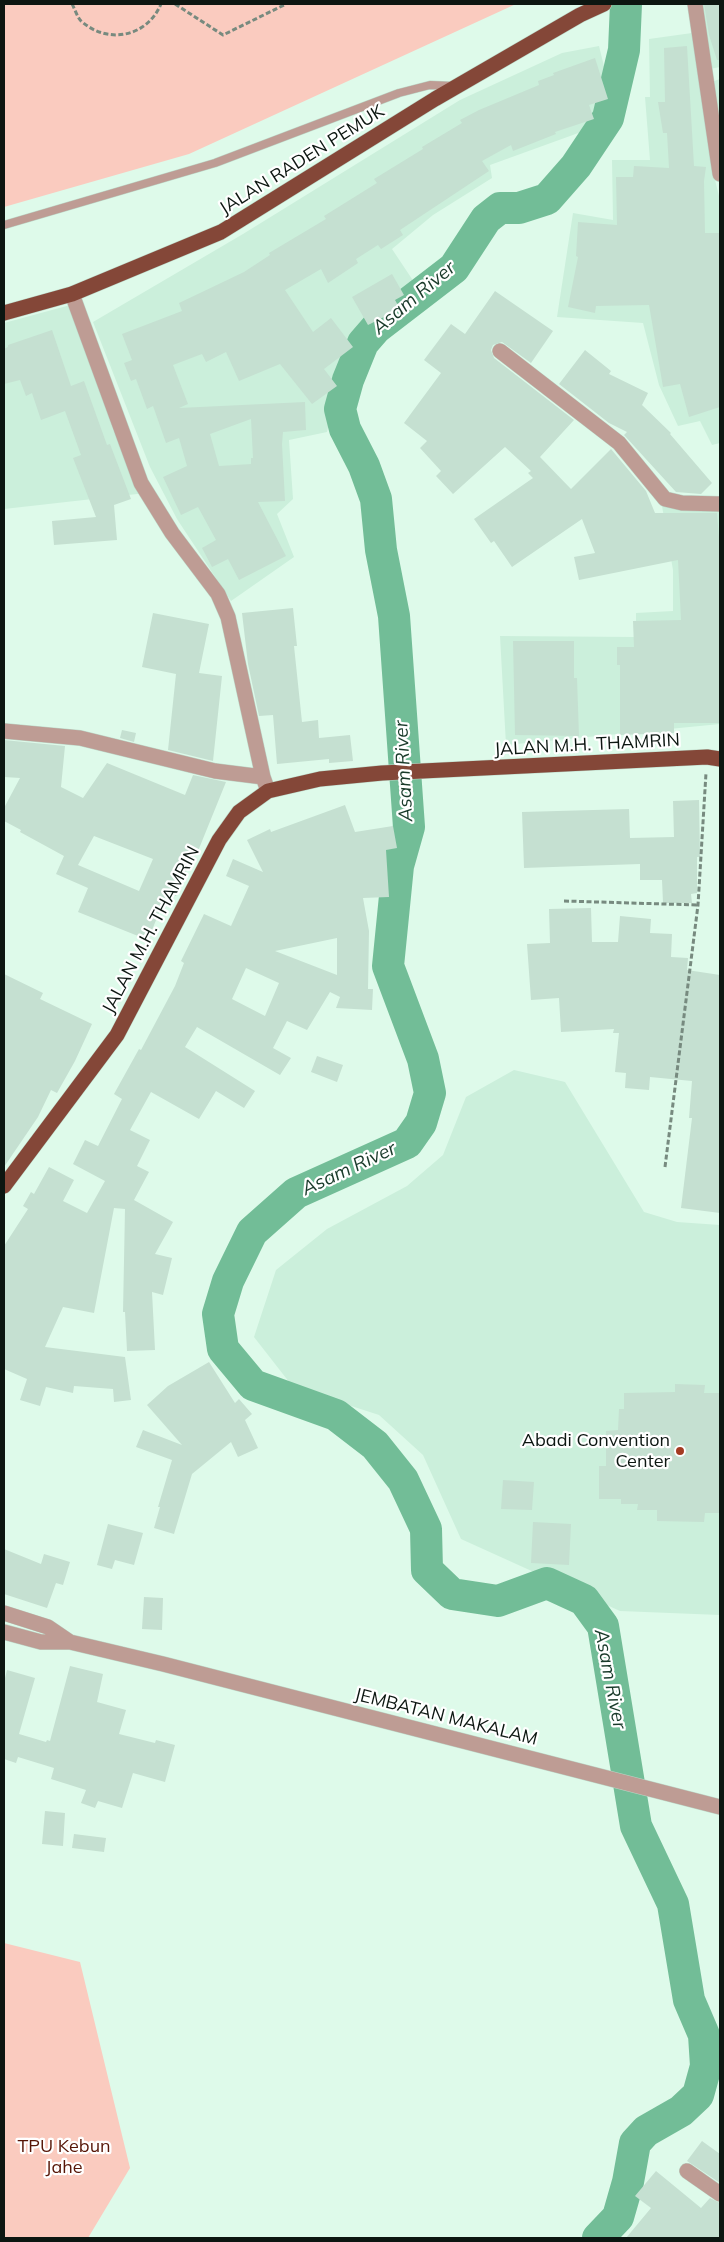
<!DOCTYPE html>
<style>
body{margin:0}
#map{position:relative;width:724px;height:2242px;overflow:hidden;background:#defaea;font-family:Mulish,sans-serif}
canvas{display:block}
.frame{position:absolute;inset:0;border:5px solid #0c1611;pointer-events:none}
</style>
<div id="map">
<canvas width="724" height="2242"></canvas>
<div class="frame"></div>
</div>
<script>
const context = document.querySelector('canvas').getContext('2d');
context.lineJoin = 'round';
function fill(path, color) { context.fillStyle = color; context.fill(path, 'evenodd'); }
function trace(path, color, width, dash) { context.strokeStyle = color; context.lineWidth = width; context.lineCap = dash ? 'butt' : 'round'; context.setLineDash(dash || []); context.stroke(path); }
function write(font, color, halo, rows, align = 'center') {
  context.font = font + ' Mulish,sans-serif'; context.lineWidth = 4.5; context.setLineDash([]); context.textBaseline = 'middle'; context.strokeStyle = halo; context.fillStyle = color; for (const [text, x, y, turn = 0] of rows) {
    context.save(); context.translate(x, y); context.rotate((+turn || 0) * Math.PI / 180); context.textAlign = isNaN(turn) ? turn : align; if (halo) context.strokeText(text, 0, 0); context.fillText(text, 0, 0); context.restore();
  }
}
fill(new Path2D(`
 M697 4H720V67L710 69Z
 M692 33 713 172 720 200V443L712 445 700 421 678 426 659 385 643 323 557 317 573 213 613 220 612 160H650L645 97H650L649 39Z
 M599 46 617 119 490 165 492 178 433 215 392 249 426 300 369 338 332 409 327 432 289 440 293 499 277 514 294 557 231 601 177 519 150 467 93 322 243 234 460 100 562 53Z
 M720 79V135L711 82Z
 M74 304 113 430 146 493 4 509V323Z
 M662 506 720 507V724L506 745 500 636 636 637V613L673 611V570Z
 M514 1070 565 1082 644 1212 677 1222 720 1225V1615L620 1611 461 1539 423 1455 379 1415 293 1387 254 1337 276 1270 327 1229 407 1186 443 1155 466 1097Z`), '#cbefdb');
fill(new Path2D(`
 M4 4H516L189 154 4 207Z
 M4 1943 80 1962 130 2168 88 2238H4Z`), '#facbbf');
trace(new Path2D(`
 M598 2238 618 2217 628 2182 635 2143 646 2131 681 2111 698 2095 706 2066 704 2035 689 2000 673 1904 636 1826 603 1626 584 1600 547 1583 498 1601 452 1594 427 1570 426 1529 403 1480 375 1445 336 1415 253 1385 223 1349 218 1314 228 1281 252 1232 296 1193 407 1143 421 1123 430 1093 423 1059 388 966 398 866 409 827 394 616 381 550 376 499 364 466 345 429 340 409 348 380 363 343 376 328 454 268 486 219 500 208H519L547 199 576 166 608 118 624 50 626 4`), '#72bd97', 32);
fill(new Path2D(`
 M704 4H720V60H717L709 35Z
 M687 46 694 166 706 167 704 181 705 233H720V407L689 417 680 384 663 387 649 305 596 306 595 313 568 307 578 257 576 256 578 222 617 225 616 177H633L634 166 669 168 667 133H663L658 102H665L664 48Z
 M595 58 608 99 589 105 594 119 555 132 556 134 513 151 511 145 482 161 489 171 400 230 403 235 381 249 378 245 356 259 358 263 328 283 321 269 285 290 313 332 331 318 353 347 324 369 337 386 312 404 280 364 239 381 226 352 206 362 202 354 173 365 188 404 179 408 305 402 306 430 283 432 282 444 285 501 258 502 286 556 239 580 228 559 212 567 202 548 216 540 198 507 181 515 163 477 187 466 179 438 166 443 153 406 147 409 136 379 131 381 124 363 132 360 122 334 182 311 179 303 244 272 270 255 269 253 326 219 324 216 377 183 374 179 423 149 422 147 462 123 460 120 479 110 539 85 538 81 554 75 553 73ZM251 419 253 458H251V464L219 466 210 434Z
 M392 274 404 295 395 300 400 309 368 325 352 297Z
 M495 291 553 331 531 363 502 342 493 345 491 350 494 358 574 420 540 457 571 489 611 449 646 491 655 513H717L720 549V723H674V733L620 735V665H617V647H634L633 621 681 620 678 560 579 580 574 557 595 553 582 519 512 567 494 541 491 543 474 519 533 478 528 473 531 471 505 447 453 494 436 476 441 471 420 448 427 441 404 423 441 373 424 360 451 324 465 334Z
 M52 330 71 386 84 381 107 445 110 444 131 499 114 505 117 540 54 545 52 521 96 517 73 458 81 455 65 411 41 420 32 393 26 396 20 380 4 384V349L8 347V345Z
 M585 350 611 371 609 374 648 393 642 405 671 433 670 434 712 483 701 494 676 492 624 435 627 432 609 423 559 384Z
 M293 608 297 646H294L302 722 318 720 319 738 350 735 353 761 329 763V759L277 764 273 715 259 716 248 664 242 613Z
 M153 613 209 624 199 673 222 676 213 761 168 750 176 674 142 667Z
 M513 641H574V678H577L579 736 515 735Z
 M122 730 136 733 134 742 120 738Z
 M4 740 65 746 61 787 83 798 107 763 185 795 193 775 226 782 196 856 193 855 176 896 167 893 148 940 78 912 88 888 56 874 64 856 20 832 21 830 4 821V808L20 778 4 777ZM94 836 153 859 139 891 78 865Z
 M699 800 700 857H697V893L691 894 692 903H663L662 880H640V864L524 868 522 812 629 809 630 838 674 837 673 801Z
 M345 805 355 832 393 826 397 848 386 850 389 897 363 898 369 931 368 989H373L372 1010 336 1008 340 997 330 992 307 1030 287 1021 273 1048 291 1058 280 1075 197 1027 185 1047 255 1091 244 1108 216 1091 199 1119 151 1092 130 1130 150 1140 137 1166 149 1172 134 1200 173 1222 155 1254 172 1258 163 1295 152 1292 155 1350 127 1351 125 1312H123L125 1209 114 1208 94 1313 63 1307 45 1347 125 1357 131 1400 114 1402 113 1389 74 1386 73 1393 46 1387 40 1406 20 1400 27 1379 4 1369V1246L28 1209 23 1206 31 1192 34 1194 49 1167 74 1180 63 1201 87 1213 105 1181 73 1164 85 1140 98 1146 122 1099 114 1094 139 1049 141 1050 175 986 184 963 181 961 204 914 231 926 249 886 226 876 233 859 263 872 247 840 270 829 271 832ZM337 938V975L275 951ZM246 968 279 983 265 1016 232 999Z
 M591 908 592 942H618L620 916 651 919 650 933 672 934 671 957 688 958 687 970 720 975V1213L681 1208 692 1118H689L692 1081 650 1077 649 1090 625 1088 626 1073 615 1072 619 1033H613L614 1029 561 1032 559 998 531 1000 527 944 550 943 549 909Z
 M4 974 43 993 40 999 92 1024 75 1061 57 1093 51 1090 38 1117 4 1167Z
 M317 1056 343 1065 337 1082 311 1072Z
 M209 1362 235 1403 239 1399 252 1414 245 1420 258 1448 238 1457 231 1442 192 1474 174 1534 154 1528 160 1507H158L172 1460 136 1447 143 1430 182 1445 147 1405 168 1386Z
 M675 1384 705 1385 704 1393H720V1513H705L704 1522 657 1521V1510H637L638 1504H621V1499H599V1466H606V1431L618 1430 619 1409H624V1393L675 1392Z
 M503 1480 534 1482 532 1510 501 1509Z
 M533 1522 571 1524 569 1565 531 1563Z
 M108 1524 143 1533 134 1565 115 1560 112 1569 97 1565Z
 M4 1549 41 1564 44 1554 70 1562 63 1585 56 1583 47 1608 4 1594Z
 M144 1597 163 1598 162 1630 142 1629Z
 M70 1666 103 1674 97 1702 126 1710 119 1734 155 1743 156 1740 175 1745 165 1782 133 1773 122 1808 98 1801 95 1808 81 1803 86 1790 51 1779 54 1768 18 1757 16 1763 4 1759V1682L7 1670 35 1678 19 1734 46 1742 47 1740 50 1741Z
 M45 1811 65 1813 63 1846 42 1844Z
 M74 1834 106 1838 104 1852 72 1848Z
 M702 2141 720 2154V2183L687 2161Z
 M656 2171 701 2208 710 2198 720 2203V2238H626L651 2208 635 2196Z`), '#c5e0d1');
const service = new Path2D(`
 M4 225 215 163 399 93 430 85 454 86`);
const minor = new Path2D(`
 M695 4 720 174
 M72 294 141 483 172 533 218 594 228 617 263 777 268 791
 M500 351 619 443 665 499 682 503 720 504
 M4 731 80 738 215 771 263 777
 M687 2171 720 2194`);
const tertiary = new Path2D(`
 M4 1613 48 1627 70 1642
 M4 1632 41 1642H70L163 1664 720 1807`);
const trunk = new Path2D(`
 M4 313 72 294 221 232 435 99 580 15 604 4
 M4 1186 117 1035 219 840 239 812 268 791 320 779 382 773 707 757 720 759`);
trace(service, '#bcd6c7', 9);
trace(minor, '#bcd6c7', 16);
trace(tertiary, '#bcd6c7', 16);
trace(trunk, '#bcd6c7', 16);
trace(new Path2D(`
 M72 4C75 9 77 17 81 21 108 45 147 37 161 4
 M175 4 223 35 286 4
 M564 901 698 905
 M665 1167 698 905 706 773`), '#778a7f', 3, [5, 2.5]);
trace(service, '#be9c94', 8);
trace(minor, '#be9c94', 15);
trace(tertiary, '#be9c94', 15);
trace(trunk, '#844738', 15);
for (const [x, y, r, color] of [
 [680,1451,5,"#a43b22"]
]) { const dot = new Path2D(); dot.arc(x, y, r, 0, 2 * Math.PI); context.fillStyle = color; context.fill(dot); trace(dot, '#fff', 2); }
write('18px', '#0c1611', '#fff', [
 ["JALAN RADEN PEMUK",302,160,-32],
 ["JALAN M.H. THAMRIN",587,745,-3],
 ["JALAN M.H. THAMRIN",151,930,-62],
 ["JEMBATAN MAKALAM",446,1717,14]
]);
write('18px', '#0c1611', '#fff', [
 ["Abadi Convention",670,1441],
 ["Center",670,1462]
], 'right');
write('18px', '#561506', '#fff', [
 ["TPU Kebun",64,2147],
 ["Jahe",64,2168]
]);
write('italic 19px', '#193a2a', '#fff', [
 ["Asam River",414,298,-40],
 ["Asam River",404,771,-93],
 ["Asam River",349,1169,-25],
 ["Asam River",610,1679,79]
]);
</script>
